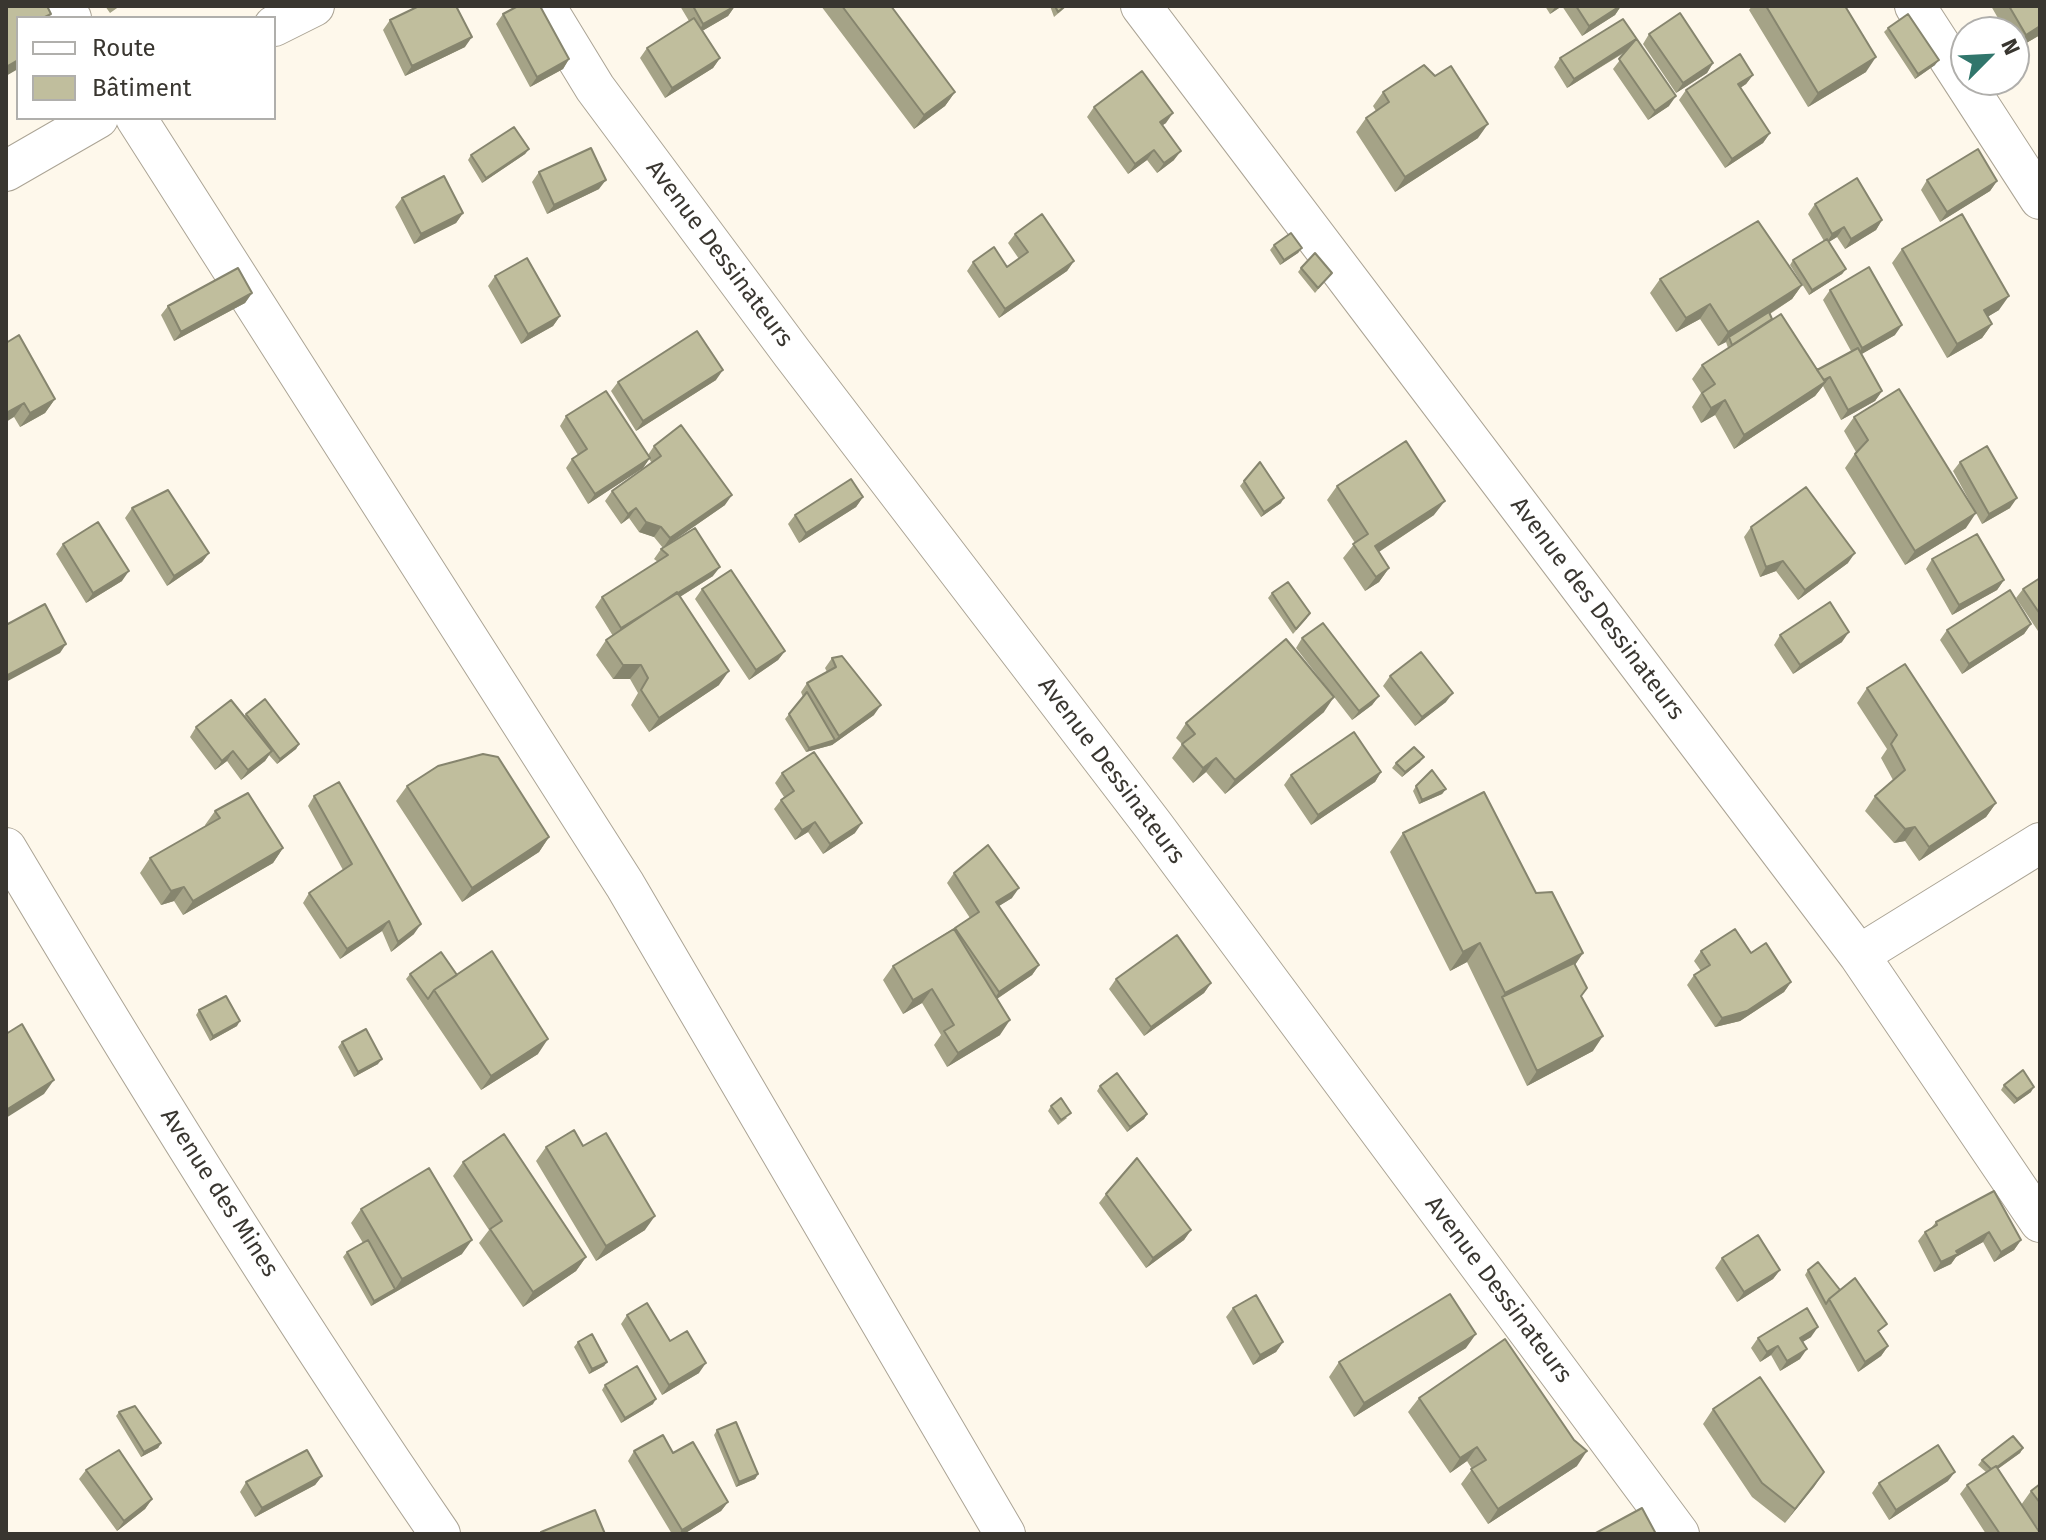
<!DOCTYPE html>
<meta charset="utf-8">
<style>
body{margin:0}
#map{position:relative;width:2046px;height:1540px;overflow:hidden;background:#fef8eb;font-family:"Fira Sans",sans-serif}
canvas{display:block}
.frame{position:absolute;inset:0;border:8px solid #393630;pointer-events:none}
.legend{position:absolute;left:16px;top:16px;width:260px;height:104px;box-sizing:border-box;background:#fff;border:2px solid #b0afac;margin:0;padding:10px 14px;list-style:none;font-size:24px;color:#393630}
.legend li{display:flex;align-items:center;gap:16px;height:40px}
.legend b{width:40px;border:2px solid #b0afac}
.north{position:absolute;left:1950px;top:16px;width:80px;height:80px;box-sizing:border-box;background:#fff;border:2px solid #b0afac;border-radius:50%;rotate:66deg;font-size:22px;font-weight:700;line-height:32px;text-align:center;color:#393630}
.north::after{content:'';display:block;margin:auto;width:28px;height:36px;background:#31766c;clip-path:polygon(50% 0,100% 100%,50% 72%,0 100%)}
</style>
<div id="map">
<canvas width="2046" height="1540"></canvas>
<div class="frame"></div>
<ul class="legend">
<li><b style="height:10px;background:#fff"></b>Route</li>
<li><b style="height:22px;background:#c0be9d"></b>Bâtiment</li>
</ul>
<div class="north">N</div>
</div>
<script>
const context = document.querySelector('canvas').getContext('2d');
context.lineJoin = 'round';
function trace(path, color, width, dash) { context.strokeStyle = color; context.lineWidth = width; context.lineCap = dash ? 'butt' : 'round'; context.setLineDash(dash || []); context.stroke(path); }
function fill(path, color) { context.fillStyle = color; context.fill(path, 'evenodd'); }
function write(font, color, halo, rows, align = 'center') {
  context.font = font + ' "Fira Sans",sans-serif'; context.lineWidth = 6; context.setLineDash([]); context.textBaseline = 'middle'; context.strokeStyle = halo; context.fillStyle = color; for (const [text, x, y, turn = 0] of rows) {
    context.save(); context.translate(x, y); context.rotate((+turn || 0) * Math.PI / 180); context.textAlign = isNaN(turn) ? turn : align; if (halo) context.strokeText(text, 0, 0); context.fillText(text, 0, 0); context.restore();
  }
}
const minor = new Path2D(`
 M63 6 71 18
 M545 6 595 88 792 353 1153 825 1679 1534
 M1141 6 1859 955 2040 1222
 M1915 6 2040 199
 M274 26 314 6
 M136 118 625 885 1005 1534
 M6 171 98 118
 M6 848C144 1080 287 1311 440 1534
 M1859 955 2040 843`);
trace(minor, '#aba495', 42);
trace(minor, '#fff', 40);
fill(new Path2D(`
 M105 6H120L110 13Z
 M680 6H735L728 16 702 31 720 58 713 68 665 98 640 58 647 48 689 21Z
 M821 6H891L955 92 945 106 914 129Z
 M1050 6H1067L1054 17Z
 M1545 6H1621L1615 15 1582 36 1562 6 1550 14Z
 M1752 6H1845L1866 72 1808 107 1749 10Z
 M1991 6H2040V35L2016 49 2014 46V32H2006Z
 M503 14 569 59 563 69 530 87 496 24Z
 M1623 19 1669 106 1648 120 1613 69 1627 51 1567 88 1554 67 1560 58Z
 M390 20 465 47 405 76 383 30Z
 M1888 28 1935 65 1915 79 1884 32Z
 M1649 34 1713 63 1707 73 1676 93 1643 44Z
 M1753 75 1746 84 1740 88 1770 133 1763 143 1725 168 1679 100 1686 90Z
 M1383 92 1478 138 1395 192 1356 132 1366 118 1376 111 1373 106Z
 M1094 107 1166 123 1162 125 1174 160 1157 173 1147 160 1128 174 1087 117Z
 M529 149 525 154 482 183 468 160 471 155Z
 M539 172 599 189 547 214 532 182Z
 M1927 180 1997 181 1990 191 1940 222 1921 190Z
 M402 198 463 213 456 223 414 244 395 207Z
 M1815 204 1882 220 1876 230 1845 249 1837 237 1828 242 1846 269 1842 274 1809 295 1790 265 1793 260 1824 241 1808 214Z
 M1015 234 1074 261 1067 271 999 318 967 271 973 262 1007 267 1019 259 1008 243Z
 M1274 245 1302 248 1298 253 1280 265 1270 250Z
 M1902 249 1999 310 1987 317 1992 324 1982 338 1947 358 1892 263Z
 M1301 268 1332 273 1315 293 1298 272Z
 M495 276 560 316 553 326 521 344 488 286Z
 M1660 279 1802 285 1792 299 1770 314 1772 319 1817 370 1851 351 1823 300 1830 290 1895 335 1861 354 1882 391 1875 401 1841 420 1823 386 1815 396 1734 449 1715 415 1701 423 1692 407 1701 393 1692 379 1702 365 1728 348 1726 342 1718 346 1700 319 1676 332 1650 293Z
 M252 293 245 303 174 341 161 315 168 306Z
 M6 343 55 399 45 413 20 427 14 417Z
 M716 380 636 431 611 391 618 382Z
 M566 416 648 455 654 446 725 505 663 548 654 537 639 532 629 518 621 524 605 501 612 491 652 463 649 459 643 468 588 504 566 468 572 459 578 455 560 426Z
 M1854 417 1966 528 1905 565 1845 468 1856 452 1844 431Z
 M1960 462 2010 508 1982 524 1953 471Z
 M1244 481 1281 503 1261 517 1240 486Z
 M1337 486 1434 515 1379 552 1389 568 1379 582 1365 591 1343 558 1355 543 1327 500Z
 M863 497 856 507 799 543 788 524 795 515Z
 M132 508 209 553 202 562 167 586 125 518Z
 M1751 527 1848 563 1798 600 1776 571 1760 577 1744 537Z
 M63 544 122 581 86 603 56 554Z
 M661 549 713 576 680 597 719 685 649 732 631 705 638 693 630 679H613L596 655 606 640 613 636 595 607 602 597 658 562 654 559Z
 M1932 559 2004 580 1997 590 1952 615 1926 569Z
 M2040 578V634L2016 598 2023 589Z
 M702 589 785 651 778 660 749 680 695 599Z
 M1272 593 1307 618 1293 634 1268 598Z
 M2031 624 2024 634 1962 674 1940 640 1947 630Z
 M1780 635 1842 642 1793 674 1774 645Z
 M1302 638 1379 696 1372 705 1352 720 1296 648Z
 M832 658 874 715 832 745 806 752 785 719 803 697 801 692 807 683 827 672 825 668Z
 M1390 676 1446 702 1415 726 1383 686Z
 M1867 688 1996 803 1986 817 1919 861 1905 841 1894 843 1865 811 1875 796 1893 780 1881 758 1887 749 1857 703Z
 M1324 712 1225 794 1206 772 1193 783 1172 758 1182 744 1176 738 1186 723Z
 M246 714 299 744 296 749 277 764 269 755 265 761 241 780 227 761 215 770 190 737 196 727 244 716Z
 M1420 762 1402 777 1392 768 1396 763Z
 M1381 772 1375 782 1311 825 1284 785 1291 775Z
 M782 773 855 833 823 854 808 832 795 840 774 809 781 800 784 797 775 783Z
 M407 786 549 837 539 852 462 902 396 801Z
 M1416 786 1446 789 1442 794 1419 804 1413 791Z
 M314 796 414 934 391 952 382 931 340 959 303 903 309 893 343 870 308 806Z
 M215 811 283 848 273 863 183 915 174 901 161 905 140 873 150 858 206 827 205 825Z
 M1403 833 1536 893 1583 953 1575 965 1593 1051 1527 1086 1467 962 1450 971 1390 852Z
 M954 873 1012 898 999 906 1039 965 1032 975 997 999 1000 1035 947 1067 934 1045 941 1035 922 1003 903 1014 883 980 893 966 970 918 947 883Z
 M1701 951 1751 953 1791 982 1784 992 1740 1021 1715 1027 1687 985 1694 975 1701 971 1694 961Z
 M410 974 538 1054 481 1090 406 979Z
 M1116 979 1211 983 1204 993 1144 1036 1109 989Z
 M199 1010 237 1026 210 1041 196 1015Z
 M342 1042 378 1064 354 1077 338 1047Z
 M2004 1085 2031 1092 2014 1104 2001 1090Z
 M1100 1086 1147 1114 1144 1119 1127 1132 1097 1091Z
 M1051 1106 1067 1118 1058 1125 1048 1111Z
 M583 1146 645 1230 596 1261 536 1161 546 1147Z
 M463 1162 586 1257 576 1271 523 1307 479 1243 489 1230 453 1176Z
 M1994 1191 2021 1240 2014 1250 1994 1262 1983 1242 1956 1257 1951 1264 1934 1272 1918 1241 1925 1232 1931 1228 1936 1222Z
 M1106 1194 1191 1230 1184 1240 1146 1268 1099 1203Z
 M361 1209 462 1254 371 1306 343 1257 347 1252 363 1243 351 1223Z
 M1722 1258 1780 1270 1773 1279 1737 1302 1715 1268Z
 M1808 1270 1840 1290 1880 1334 1888 1346 1881 1356 1858 1372 1805 1275Z
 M1233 1308 1283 1342 1276 1352 1253 1365 1226 1317Z
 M627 1315 670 1341 699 1373 662 1395 621 1324Z
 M1811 1337 1802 1342 1800 1359 1780 1371 1771 1355 1760 1362 1751 1348 1758 1338Z
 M578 1342 607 1362 604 1366 589 1374 574 1347Z
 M1466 1348 1354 1417 1329 1377 1339 1362Z
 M605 1385 653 1404 621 1423 602 1390Z
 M1419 1398 1577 1466 1488 1524 1461 1484 1472 1469 1467 1461 1450 1473 1408 1412Z
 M1713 1409 1824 1472 1785 1523 1752 1497 1703 1424Z
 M119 1412 161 1443 158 1448 141 1457 116 1416Z
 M717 1430 758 1474 755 1479 736 1487 714 1435Z
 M2023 1448 2020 1453 1998 1469 2021 1505 2031 1491 2040 1484V1531L2027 1514 2040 1534H1986L1960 1494 1967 1485 1986 1472 1978 1465 1982 1460Z
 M634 1451 673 1453 728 1502 721 1511 684 1534H672L628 1461Z
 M86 1470 152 1499 145 1509 117 1531 79 1479Z
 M322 1476 315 1485 255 1517 240 1492 246 1482Z
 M1948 1481 1889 1520 1872 1493 1879 1483Z`), '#a5a387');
fill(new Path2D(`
 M735 6 728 16 697 34 703 24Z
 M1556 6H1562L1550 14Z
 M1621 6 1615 15 1582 36 1589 26Z
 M2040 26V35L2016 49 2026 35Z
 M472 37 465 47 405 76 412 66Z
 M1636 39 1629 49 1567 88 1574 79Z
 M1876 57 1866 72 1808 107 1818 93Z
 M720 58 713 68 665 98 672 88Z
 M569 59 563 69 530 87 537 77Z
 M18 60V69L6 76V67Z
 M1939 60 1935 65 1915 79 1918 74Z
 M1713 63 1707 73 1676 93 1683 83Z
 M1753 75 1746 84 1731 94 1738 84Z
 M955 92 945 106 914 129 924 115Z
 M1676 96 1669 106 1648 120 1655 111Z
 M1173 113 1166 123 1153 132 1160 122Z
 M1488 124 1478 138 1395 192 1405 177Z
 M1770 133 1763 143 1725 168 1732 159Z
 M529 149 525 154 482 183 486 178Z
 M1154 150 1147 160 1128 174 1135 164Z
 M1181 151 1174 160 1157 173 1164 163Z
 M606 180 599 189 547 214 554 205Z
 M1997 181 1990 191 1940 222 1947 212Z
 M463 213 456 223 414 244 421 234Z
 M1882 220 1876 230 1845 249 1851 239Z
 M1844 227 1837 237 1826 244 1832 234Z
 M1302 248 1298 253 1280 265 1284 260Z
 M1074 261 1067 271 999 318 1005 309Z
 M1846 269 1842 274 1809 295 1812 290Z
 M1802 285 1792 299 1730 339 1729 337 1726 342 1718 346 1728 332Z
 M252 293 245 303 174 341 181 332Z
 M2009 296 1999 310 1974 325 1984 310Z
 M1710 304 1700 319 1676 332 1686 318Z
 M560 316 553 326 521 344 528 334Z
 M1992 324 1982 338 1947 358 1957 344Z
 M1902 325 1895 335 1855 358 1862 348Z
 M723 370 716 380 636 431 643 421Z
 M1830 377 1815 396 1734 449 1744 435Z
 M1882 391 1875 401 1841 420 1848 410Z
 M55 399 45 413 20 427 30 413Z
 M1725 400 1715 415 1701 423 1711 408Z
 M24 403 14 417 6 422V413Z
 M650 458 643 468 588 504 595 494Z
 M732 495 725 505 663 548 670 538Z
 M863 497 856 507 799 543 806 533Z
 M1284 498 1281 503 1261 517 1264 512Z
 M2017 498 2010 508 1982 524 1989 514Z
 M1445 501 1434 515 1365 561 1375 546Z
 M636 508 629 518 621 524 628 514Z
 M1976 513 1966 528 1905 565 1915 551Z
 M646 522 661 527 654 537 639 532Z
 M209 553 202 562 167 586 174 576Z
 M1855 553 1848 563 1798 600 1805 590Z
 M1783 561 1776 571 1760 577 1766 567Z
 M720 567 713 576 614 638 621 628Z
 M1389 568 1379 582 1365 591 1376 577Z
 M129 571 122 581 86 603 93 593Z
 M2004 580 1997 590 1952 615 1959 605Z
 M2031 624 2024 634 1962 674 1969 664Z
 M1849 632 1842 642 1793 674 1800 665Z
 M66 644 60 653 6 682V676Z
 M785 651 778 660 749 680 756 670Z
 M623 665H641L630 679H613Z
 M729 671 719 685 649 732 659 718Z
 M1453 693 1446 702 1415 726 1422 717Z
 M1379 696 1372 705 1352 720 1359 711Z
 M1334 697 1324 712 1225 794 1235 780Z
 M881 705 874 715 832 745 806 752 809 748 835 740 839 736Z
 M299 744 296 749 277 764 280 759Z
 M233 751 227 761 215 770 222 761Z
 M272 751 265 761 241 780 248 770Z
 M1424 757 1420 762 1402 777 1405 772Z
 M1216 758 1206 772 1193 783 1203 768Z
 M1381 772 1375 782 1311 825 1318 815Z
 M1446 789 1442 794 1419 804 1422 800Z
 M1996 803 1986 817 1919 861 1929 847Z
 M815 822 808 832 795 840 802 830Z
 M862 823 855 833 823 854 830 844Z
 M1915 827 1905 841 1894 843 1905 829Z
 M549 837 539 852 462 902 472 888Z
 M283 848 273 863 183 915 193 901Z
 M184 887 174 901 161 905 171 891Z
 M1019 888 1012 898 989 912 996 902Z
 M389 921 382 931 340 959 347 949Z
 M421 924 414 934 391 952 398 942Z
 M1480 943 1467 962 1450 971 1463 952Z
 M1583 953 1570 972 1502 997 1505 993Z
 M1039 965 1032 975 992 1002 999 992Z
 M1791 982 1784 992 1740 1021 1715 1027 1722 1018Z
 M1211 983 1204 993 1144 1036 1151 1027Z
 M932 989 922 1003 903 1014 913 1000Z
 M1010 1020 1000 1035 947 1067 958 1053Z
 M240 1021 237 1026 210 1041 213 1036Z
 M1603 1036 1593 1051 1527 1086 1537 1071Z
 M548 1039 538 1054 481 1090 491 1076Z
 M382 1059 378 1064 354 1077 358 1072Z
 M54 1080 44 1094 6 1118V1110Z
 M2034 1087 2031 1092 2014 1104 2017 1099Z
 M1147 1114 1144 1119 1127 1132 1130 1127Z
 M655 1216 645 1230 596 1261 606 1246Z
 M1191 1230 1184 1240 1146 1268 1153 1258Z
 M1989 1232 1983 1242 1956 1257 1951 1264 1934 1272 1941 1262 1956 1251Z
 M472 1240 462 1254 371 1306 374 1301 395 1289 402 1279Z
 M2021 1240 2014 1250 1994 1262 2001 1252Z
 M586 1257 576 1271 523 1307 533 1292Z
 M1780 1270 1773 1279 1737 1302 1744 1292Z
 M1818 1327 1811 1337 1793 1348 1800 1338Z
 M1476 1334 1466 1348 1354 1417 1364 1403Z
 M1283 1342 1276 1352 1253 1365 1260 1355Z
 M1778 1346 1771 1355 1760 1362 1767 1352Z
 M1888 1346 1881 1356 1858 1372 1865 1362Z
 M1807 1349 1800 1359 1780 1371 1787 1361Z
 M607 1362 604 1366 589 1374 592 1369Z
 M706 1363 699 1373 662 1395 669 1385Z
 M656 1399 653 1404 621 1423 625 1418Z
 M161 1443 158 1448 141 1457 144 1452Z
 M1477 1447 1467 1461 1450 1473 1460 1458Z
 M2023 1448 2020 1453 1989 1475 1992 1470Z
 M1587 1451 1577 1466 1488 1524 1498 1509Z
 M1824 1472 1814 1487 1785 1523 1795 1509Z
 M1955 1472 1948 1481 1889 1520 1896 1510Z
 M758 1474 755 1479 736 1487 739 1482Z
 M322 1476 315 1485 255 1517 262 1508Z
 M152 1499 145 1509 117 1531 124 1521Z
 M728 1502 721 1511 684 1534H679L682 1530Z`), '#86856e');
const building = new Path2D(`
 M6 6H47L51 14 43 18H18V60L6 67Z
 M419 6H456L472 37 412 66 390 20Z
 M518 6H540L569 59 537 77 503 14Z
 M693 6H735L703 24Z
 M842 6H891L955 92 924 115Z
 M1055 6H1065L1058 12Z
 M1576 6H1620L1589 26Z
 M1766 6H1845L1876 57 1818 93Z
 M2009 6H2040V26L2026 35Z
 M1680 13 1713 63 1683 83 1649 34Z
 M1908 14 1939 60 1918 74 1888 28Z
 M694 18 720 58 672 88 647 48Z
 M1623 19 1676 96 1655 111 1619 59 1636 39 1574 79 1560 58Z
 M1740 54 1753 75 1738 84 1770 133 1732 159 1686 90Z
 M1424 65 1435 76 1451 66 1488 124 1405 177 1366 118 1389 102 1383 92Z
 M1142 71 1173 113 1160 122 1181 151 1164 163 1154 150 1135 164 1094 107Z
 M514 127 529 149 486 178 471 155Z
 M591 148 606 180 554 205 539 172Z
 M1978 149 1997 181 1947 212 1927 180Z
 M444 176 463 213 421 234 402 198Z
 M1857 178 1882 220 1851 239 1844 227 1832 234 1815 204Z
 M1042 214 1074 261 1005 309 973 262 994 247 1007 267 1028 252 1015 234Z
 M1962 214 2009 296 1984 310 1992 324 1957 344 1902 249Z
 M1758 221 1802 285 1728 332 1710 304 1686 318 1660 279Z
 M1291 233 1302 248 1284 260 1274 245Z
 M1827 239 1846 269 1812 290 1793 260Z
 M1315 253 1332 273 1318 288 1301 268Z
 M527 258 560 316 528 334 495 276Z
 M1869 267 1902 325 1862 348 1830 290Z
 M238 268 252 293 181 332 168 306Z
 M1769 312 1772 319 1732 345 1729 337Z
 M1781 314 1825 382 1744 435 1725 400 1711 408 1702 393 1715 384 1702 365Z
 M697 331 723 370 643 421 618 382Z
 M19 335 55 399 30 413 24 403 6 413V343Z
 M1858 348 1882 391 1848 410 1830 377 1824 380 1817 370Z
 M1899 389 1976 513 1915 551 1855 454 1868 440 1854 417Z
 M606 391 650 458 595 494 572 459 587 449 566 416Z
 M681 425 732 495 670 538 661 527 646 522 636 508 628 514 612 491 661 456 654 446Z
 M1406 441 1445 501 1375 546 1389 568 1376 577 1353 544 1368 534 1337 486Z
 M1987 446 2017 498 1989 514 1960 462Z
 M1260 462 1284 498 1264 512 1244 481Z
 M851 479 863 497 806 533 795 515Z
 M1806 487 1855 553 1805 590 1783 561 1766 567 1751 527Z
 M168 490 209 553 174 576 132 508Z
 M98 522 129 571 93 593 63 544Z
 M695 528 720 567 621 628 602 597 668 555 661 549Z
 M1977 534 2004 580 1959 605 1932 559Z
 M731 570 785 651 756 670 702 589Z
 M2040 578V614L2023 589Z
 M1288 582 1310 613 1296 629 1272 593Z
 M2010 590 2031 624 1969 664 1947 630Z
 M677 592 729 671 659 718 641 690 648 678 641 665H623L606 640Z
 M1830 602 1849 632 1800 665 1780 635Z
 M45 604 66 644 6 676V625Z
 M1323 623 1379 696 1359 711 1302 638Z
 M1286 639 1334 697 1235 780 1216 758 1203 768 1182 744 1195 734 1186 723Z
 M1421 652 1453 693 1422 717 1390 676Z
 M842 656 881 705 839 736 807 683 836 667 832 658Z
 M1905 664 1996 803 1929 847 1915 827 1905 829 1875 796 1905 770 1891 744 1897 735 1867 688Z
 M807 692 835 740 809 748 789 714Z
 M265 699 299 744 280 759 246 714Z
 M231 700 272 751 248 770 233 751 222 761 196 727Z
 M1354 732 1381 772 1318 815 1291 775Z
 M1414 747 1424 757 1405 772 1396 763Z
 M814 752 862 823 830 844 815 822 802 830 781 800 794 791 782 773Z
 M483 754 498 757 549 837 472 888 407 786 438 766Z
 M1432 770 1446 789 1422 800 1416 786Z
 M339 782 421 924 398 942 389 921 347 949 309 893 352 864 314 796Z
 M1484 792 1536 893 1552 892 1583 953 1505 993 1480 943 1463 952 1403 833Z
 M248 793 283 848 193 901 184 887 171 891 150 858 220 818 215 811Z
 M988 845 1019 888 996 902 1039 965 999 992 955 928 979 912 954 873Z
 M954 929 1010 1020 958 1053 944 1031 954 1025 932 989 913 1000 893 966Z
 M1735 929 1751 953 1766 943 1791 982 1747 1011 1722 1018 1694 975 1710 965 1701 951Z
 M1177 935 1211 983 1151 1027 1116 979Z
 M492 951 548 1039 491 1076 434 990Z
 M441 952 457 975 434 990 428 999 410 974Z
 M1574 963 1587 988 1581 996 1603 1036 1537 1071 1502 997Z
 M226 996 240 1021 213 1036 199 1010Z
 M22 1024 54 1080 6 1110V1034Z
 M366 1029 382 1059 358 1072 342 1042Z
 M2023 1070 2034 1087 2017 1099 2004 1085Z
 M1117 1073 1147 1114 1130 1127 1100 1086Z
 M1061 1098 1071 1113 1061 1120 1051 1106Z
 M574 1130 583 1146 606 1133 655 1216 606 1246 546 1147Z
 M504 1134 586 1257 533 1292 490 1229 502 1221 463 1162Z
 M1137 1158 1191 1230 1153 1258 1106 1194Z
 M429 1168 472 1240 402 1279 361 1209Z
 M1994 1191 2021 1240 2001 1252 1989 1232 1956 1251 1958 1254 1941 1262 1925 1232 1937 1225 1936 1222Z
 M1758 1235 1780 1270 1744 1292 1722 1258Z
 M368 1240 395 1289 374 1301 347 1252Z
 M1818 1262 1840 1290 1829 1299 1826 1304 1808 1270Z
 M1855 1278 1887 1324 1878 1331 1888 1346 1865 1362 1829 1299Z
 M1450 1294 1476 1334 1364 1403 1339 1362Z
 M1256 1295 1283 1342 1260 1355 1233 1308Z
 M647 1303 670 1341 687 1331 706 1363 669 1385 627 1315Z
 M1807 1308 1818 1327 1800 1338 1807 1349 1787 1361 1778 1346 1767 1352 1758 1338Z
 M592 1334 607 1362 592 1369 578 1342Z
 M1505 1339 1574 1440 1587 1451 1498 1509 1471 1469 1486 1460 1477 1447 1460 1458 1419 1398Z
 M637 1366 656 1399 625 1418 605 1385Z
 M1760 1377 1824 1472 1795 1509 1762 1483 1713 1409Z
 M135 1406 161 1443 144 1452 119 1412Z
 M736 1422 758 1474 739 1482 717 1430Z
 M663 1435 673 1453 693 1442 728 1502 682 1530 634 1451Z
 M2013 1436 2023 1448 1997 1467 1996 1466 1991 1469 1982 1460Z
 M1938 1445 1955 1472 1896 1510 1879 1483Z
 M119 1450 152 1499 124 1521 86 1470Z
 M307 1450 322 1476 262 1508 246 1482Z
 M1996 1466 2040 1533V1534H2000L1967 1485Z
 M2040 1484V1503L2031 1491Z
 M1642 1508 1656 1534H1594Z
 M595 1510 605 1534H542L541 1532Z`);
fill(building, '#c0be9d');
trace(building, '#86856e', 2);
write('24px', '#393630', '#fff', [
 ["Avenue Dessinateurs",719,254,53],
 ["Avenue des Dessinateurs",1597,609,53],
 ["Avenue Dessinateurs",1111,771,53],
 ["Avenue des Mines",219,1193,57],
 ["Avenue Dessinateurs",1498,1290,53]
]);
</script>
